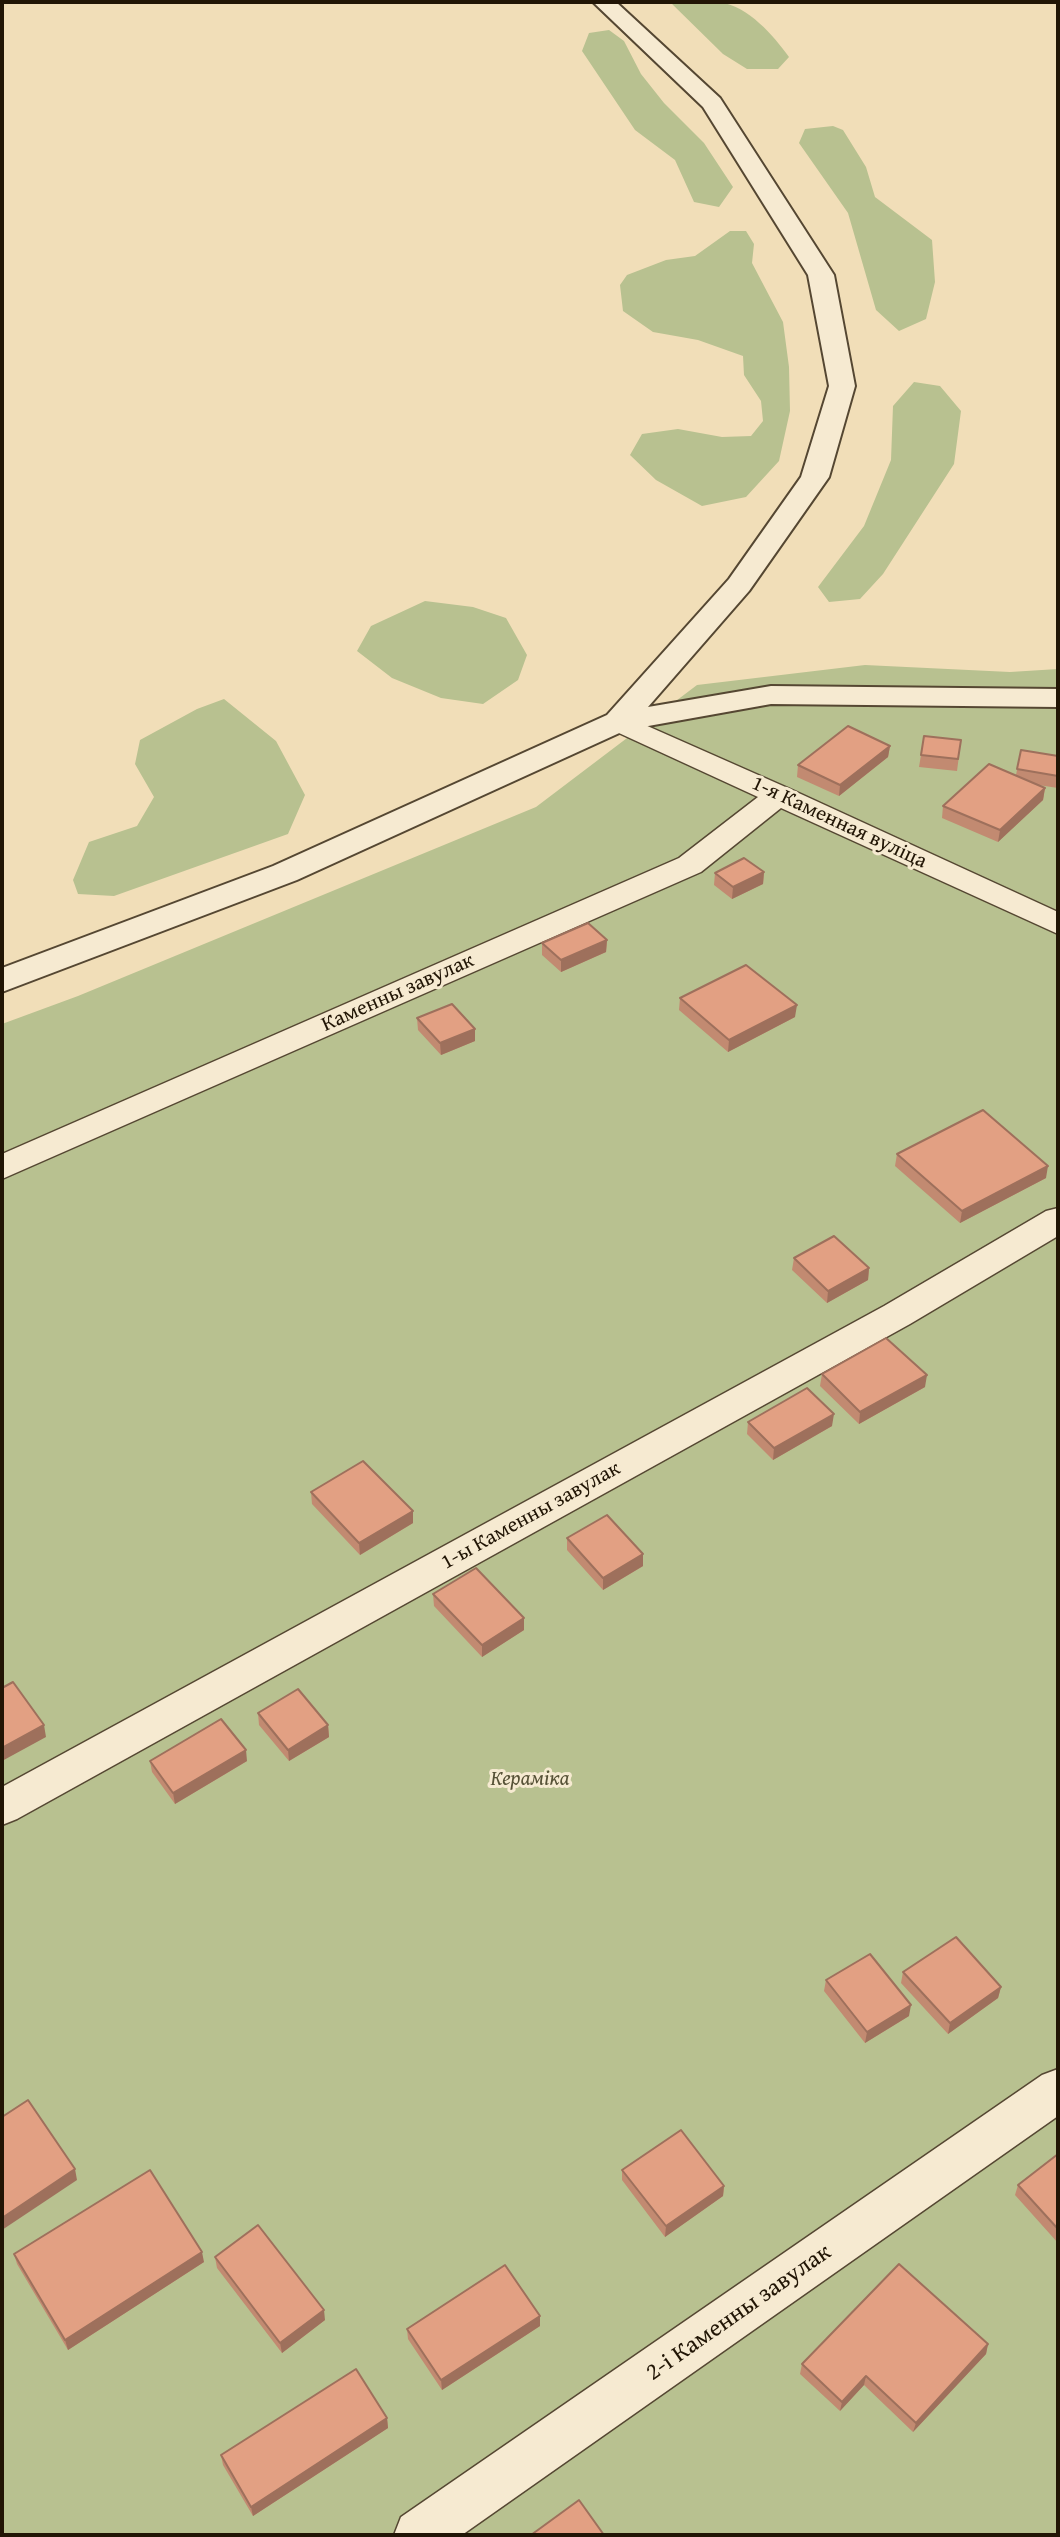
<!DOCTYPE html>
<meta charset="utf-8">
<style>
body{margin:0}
#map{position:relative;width:1060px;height:2537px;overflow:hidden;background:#f1deb8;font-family:"Gentium Book Plus",serif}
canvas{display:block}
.frame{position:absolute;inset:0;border:4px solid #211505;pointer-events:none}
</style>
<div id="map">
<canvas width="1060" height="2537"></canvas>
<div class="frame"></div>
</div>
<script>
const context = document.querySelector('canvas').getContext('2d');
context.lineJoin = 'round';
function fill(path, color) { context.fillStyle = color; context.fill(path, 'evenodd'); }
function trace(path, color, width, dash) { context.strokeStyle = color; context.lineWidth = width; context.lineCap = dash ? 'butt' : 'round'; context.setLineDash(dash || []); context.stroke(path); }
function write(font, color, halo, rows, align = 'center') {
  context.font = font + ' "Gentium Book Plus",serif'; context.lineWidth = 6; context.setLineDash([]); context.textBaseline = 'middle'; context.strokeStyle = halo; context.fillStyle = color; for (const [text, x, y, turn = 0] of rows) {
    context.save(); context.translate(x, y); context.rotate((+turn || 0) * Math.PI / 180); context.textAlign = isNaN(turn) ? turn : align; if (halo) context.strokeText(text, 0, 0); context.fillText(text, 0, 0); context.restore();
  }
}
fill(new Path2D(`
 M670 2C686 2 705 0 720 2 749 7 773 35 789 57L778 69H747L723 54Z
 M609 30 624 41 641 74 664 103 704 143 733 187 719 207 694 202 675 160 635 130 582 51 589 33Z
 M833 126 843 130 866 167 875 197 932 240 935 282 926 319 899 331 876 310 848 213 799 143 805 129Z
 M730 231H746L754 244 752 263 783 322 789 367 790 411 779 461 746 497 702 506 656 480 630 455 642 434 678 429 722 437 751 436 763 421 761 401 744 375 743 356 698 340 653 332 623 311 620 285 627 275 666 260 695 256Z
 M914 382 940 386 961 411 954 464 883 574 860 599 829 602 818 587 864 526 891 460 893 406Z
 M425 601 473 607 506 618 527 655 518 680 483 704 441 698 392 678 357 651 371 626Z
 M865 665 1010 672 1058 669V2535H2V1024L78 996 536 807 697 685Z
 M224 699 276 741 305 795 288 834 114 896 78 894 73 880 89 842 137 826 154 797 135 764 140 740 197 709Z`), '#b8c190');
const lane = new Path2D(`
 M618 713 790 789 1058 912V934L781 808 701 872 2 1179V1154L679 858 758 797 608 728 604 722 608 716Z
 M1058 1208V1236L910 1324 17 1819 2 1825V1787L884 1306 1046 1211Z
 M1058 2069V2116L462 2535H394L401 2517 1042 2075Z`);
const street = new Path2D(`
 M593 2H616L720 98 834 275 855 386 829 477 749 591 648 707 771 686 1058 689V707L771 704 626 730 297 880 2 992V968L273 866 607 715 729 579 801 477 829 386 808 275 703 107Z`);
trace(lane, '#554732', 3);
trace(street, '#554732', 4);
fill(lane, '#f6ead1');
fill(street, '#f6ead1');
fill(new Path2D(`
 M961 740 957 771 919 767 921 755Z
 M890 746 888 757 839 796 797 777 798 765Z
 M1021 750 1058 756V788L1038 785 1045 788 1043 800 998 842 942 818 943 806 1016 775Z
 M764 872 763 884 732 899 714 885 715 873Z
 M607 940 606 952 561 972 542 955V943Z
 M680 998 795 1017 728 1052 679 1010Z
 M417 1018 475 1029V1041L441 1055 418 1030Z
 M897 1154 1046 1178 960 1223 895 1166Z
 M794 1258 869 1268 868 1280 827 1303 792 1270Z
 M822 1374 925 1387 859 1424 820 1386Z
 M748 1422 832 1426 773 1460 747 1434Z
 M311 1492 413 1523 360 1555 312 1504Z
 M567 1538 643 1566 603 1590 567 1550Z
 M433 1594 524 1618V1630L482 1657 434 1606Z
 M258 1713 328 1725 329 1737 289 1761 259 1725Z
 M150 1761H247L175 1804 152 1772Z
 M903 1972 1001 1987 998 1998 948 2034 901 1983Z
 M826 1980 909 2016 865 2043 824 1991Z
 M1058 2154V2243L1015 2195 1018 2185Z
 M622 2170 724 2186 723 2196 665 2237 622 2180Z
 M14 2254 204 2262 68 2350 17 2264Z
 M215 2257 325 2320 282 2353 217 2268Z
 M540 2316V2326L442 2390 408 2339 407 2329Z
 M988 2344 986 2354 913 2432 864 2385 840 2411 800 2374 802 2364Z
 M387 2418 388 2428 253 2516 223 2465 221 2455Z`), '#c28a71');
fill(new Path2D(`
 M890 746 888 757 839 796 840 785Z
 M1045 788 1043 800 998 842 1000 830Z
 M764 872 763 884 732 899 733 887Z
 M607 940 606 952 561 972V960Z
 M797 1005 795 1017 728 1052 729 1040Z
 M475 1029V1041L441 1055 440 1043Z
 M1048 1166 1046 1178 960 1223 962 1211Z
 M869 1268 868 1280 827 1303 828 1291Z
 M927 1375 925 1387 859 1424 860 1412Z
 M834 1414 832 1426 773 1460 774 1448Z
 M413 1511V1523L360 1555 359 1543Z
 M643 1554V1566L603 1590V1578Z
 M524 1618V1630L482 1657V1645Z
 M44 1725 46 1737 2 1761V1748Z
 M328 1725 329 1737 289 1761 288 1750Z
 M246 1750 247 1761 175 1804 173 1793Z
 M1001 1987 998 1998 948 2034 950 2023Z
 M911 2005 909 2016 865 2043 867 2032Z
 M75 2169 77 2180 2 2230V2218Z
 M724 2186 723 2196 665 2237 666 2226Z
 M202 2252 204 2262 68 2350 65 2340Z
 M324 2310 325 2320 282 2353 280 2343Z
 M540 2316V2326L442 2390 441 2380Z
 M988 2344 986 2354 913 2432 916 2423Z
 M866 2376 864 2385 840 2411 842 2402Z
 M387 2418 388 2428 253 2516 251 2507Z`), '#9e705c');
const building = new Path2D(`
 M848 726 890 746 840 785 798 765Z
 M924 736 961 740 958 759 921 755Z
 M1021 750 1058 756V776L1017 769Z
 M989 764 1045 788 1000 830 943 806Z
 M744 858 764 872 733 887 715 873Z
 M588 923 607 940 561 960 542 943Z
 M746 965 797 1005 729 1040 680 998Z
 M452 1004 475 1029 440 1043 417 1018Z
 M983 1110 1048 1166 962 1211 897 1154Z
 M834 1236 869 1268 828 1291 794 1258Z
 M886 1338 927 1375 860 1412 822 1374Z
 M807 1388 834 1414 774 1448 748 1422Z
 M363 1461 413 1511 359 1543 311 1492Z
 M607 1515 643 1554 603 1578 567 1538Z
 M476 1568 524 1618 482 1645 433 1594Z
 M13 1682 44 1725 2 1748V1688Z
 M298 1689 328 1725 288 1750 258 1713Z
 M221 1719 246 1750 173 1793 150 1761Z
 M956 1937 1001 1987 950 2023 903 1972Z
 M870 1954 911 2005 867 2032 826 1980Z
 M28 2100 75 2169 2 2218V2117Z
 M681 2130 724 2186 666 2226 622 2170Z
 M1058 2154V2229L1018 2185Z
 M150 2170 202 2252 65 2340 14 2254Z
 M258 2225 324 2310 280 2343 215 2257Z
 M899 2264 988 2344 916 2423 866 2376 842 2402 802 2364Z
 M505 2265 540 2316 441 2380 407 2329Z
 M356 2369 387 2418 251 2507 221 2455Z
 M579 2500 604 2535H531Z`);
fill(building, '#e2a083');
trace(building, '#9e705c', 2);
write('21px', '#211505', '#f6ead1', [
 ["1-я Каменная вуліца",839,823,25],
 ["Каменны завулак",398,993,-24],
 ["1-ы Каменны завулак",531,1516,-29]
]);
write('italic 21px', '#565136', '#f6ead1', [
 ["Кераміка",530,1780]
]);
write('24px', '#211505', '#f6ead1', [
 ["2-і Каменны завулак",739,2313,-35]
]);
</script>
